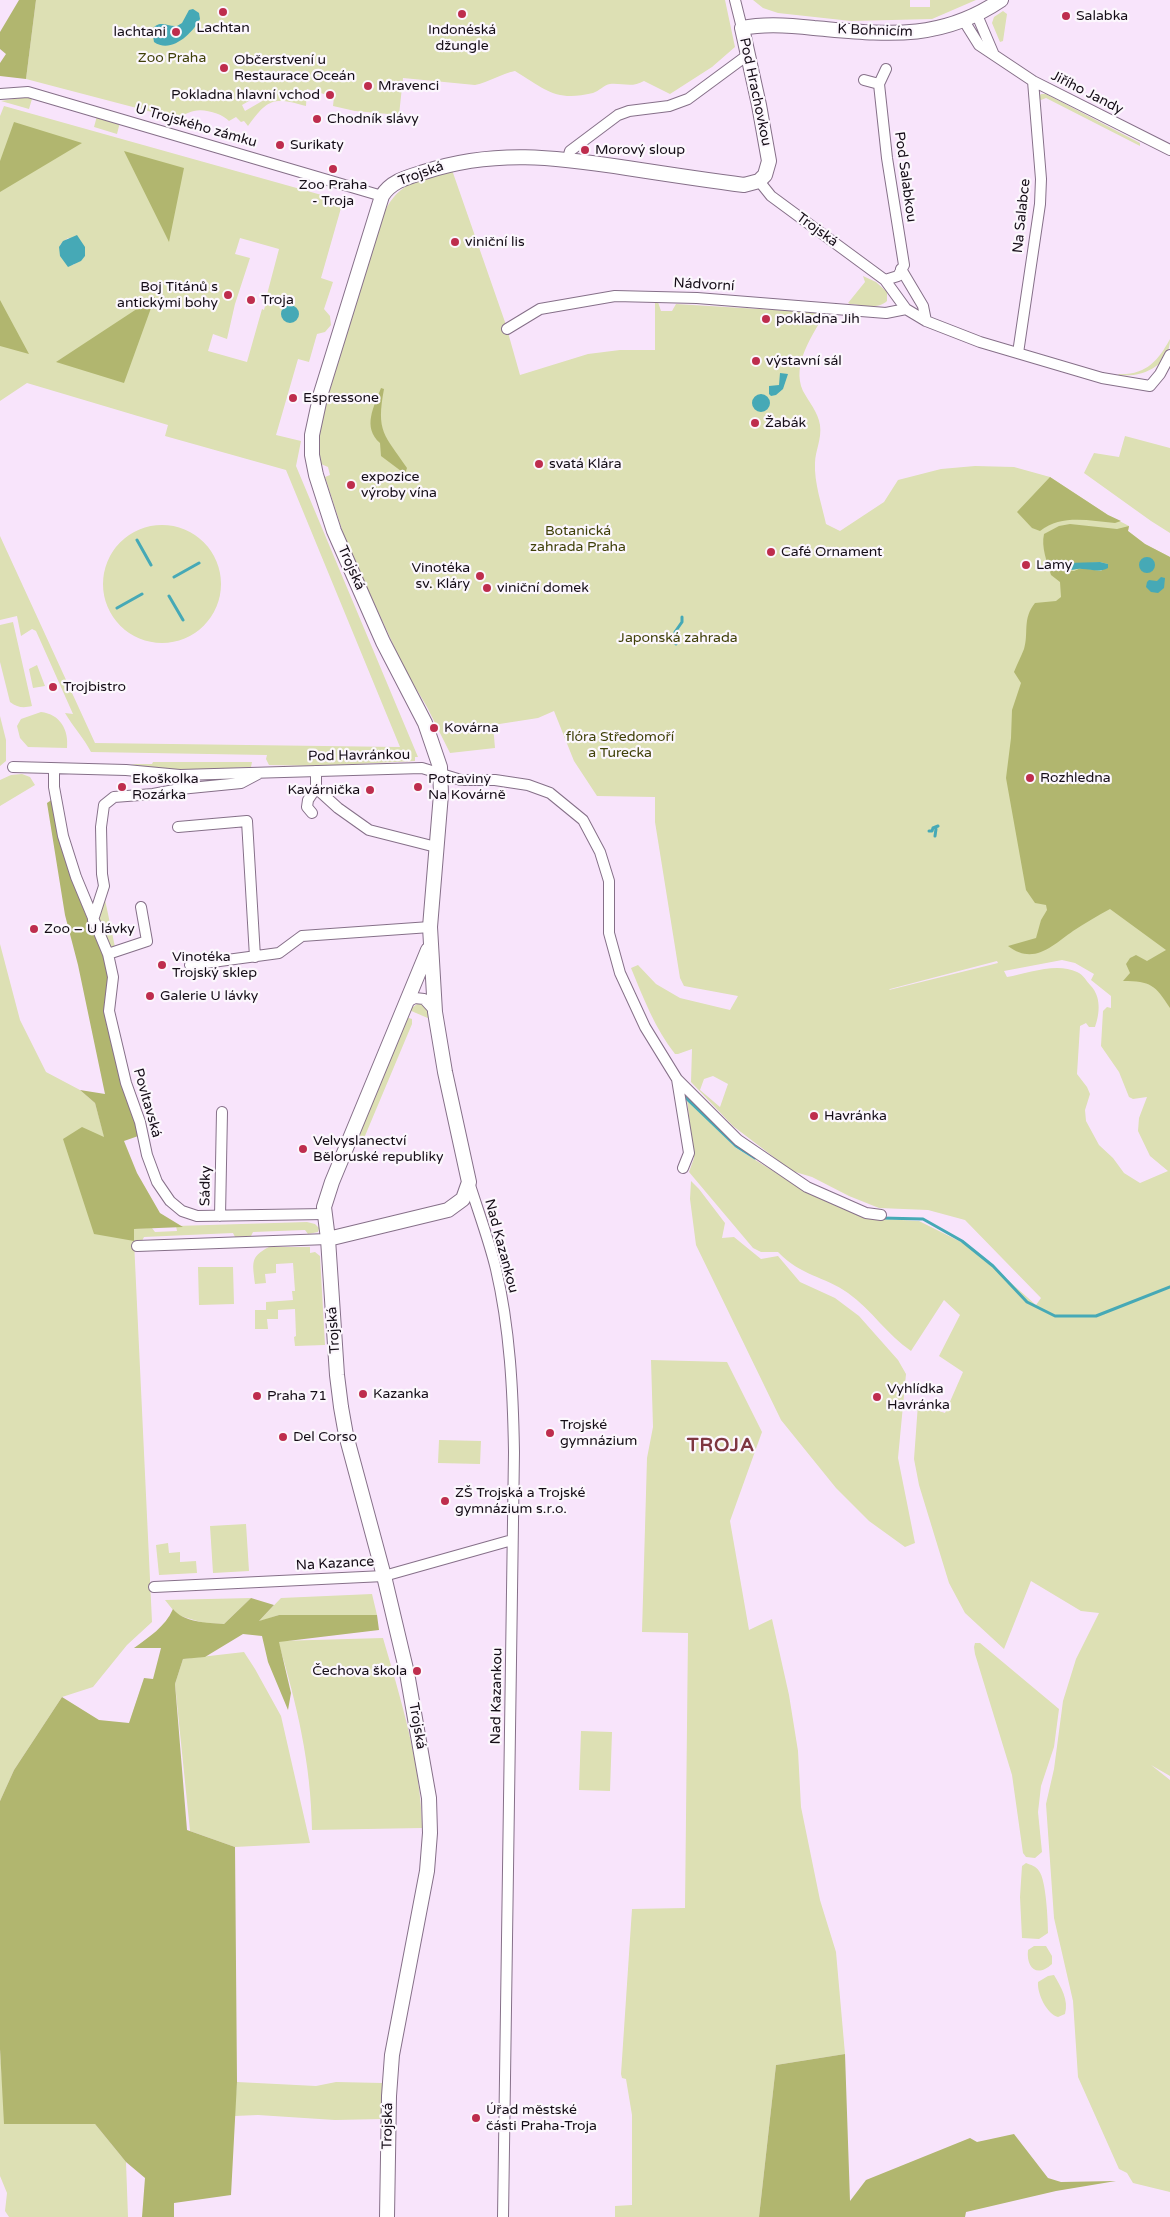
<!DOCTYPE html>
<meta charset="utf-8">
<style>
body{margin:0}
canvas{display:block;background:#f8e4fb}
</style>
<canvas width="1170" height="2217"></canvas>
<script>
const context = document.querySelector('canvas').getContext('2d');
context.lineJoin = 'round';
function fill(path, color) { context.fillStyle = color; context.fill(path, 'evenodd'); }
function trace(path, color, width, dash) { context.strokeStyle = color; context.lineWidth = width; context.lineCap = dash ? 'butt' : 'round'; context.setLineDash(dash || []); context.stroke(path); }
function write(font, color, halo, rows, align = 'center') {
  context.font = font + ' "Varela Round",sans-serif'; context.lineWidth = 4.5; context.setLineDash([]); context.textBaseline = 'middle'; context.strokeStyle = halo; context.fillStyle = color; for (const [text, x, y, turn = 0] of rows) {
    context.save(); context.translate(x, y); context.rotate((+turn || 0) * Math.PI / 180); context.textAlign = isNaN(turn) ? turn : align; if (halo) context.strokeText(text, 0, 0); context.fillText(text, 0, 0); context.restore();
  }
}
fill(new Path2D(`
 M36 0H725L735 47 712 67 670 94 644 81C632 88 623 83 610 84 604 85 599 91 593 93 556 102 546 90 515 71 501 74 489 82 475 85L403 78 399 115 355 111 333 106 334 97 307 89 306 106C274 97 268 98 248 126L244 121 241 122 236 117 229 121C223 114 204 108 194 111 185 113 181 118 171 117L26 79ZM261 94 264 100 245 111 242 105Z
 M753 0H910V7H930V0H976L932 19 851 21 778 13 763 8Z
 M1003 11 1007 14 1003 41 1000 42 992 23 994 17Z
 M1041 94H1046L1140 143V146L1046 98 1041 100 1038 98Z
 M26 97 32 99 29 109 1 101Z
 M4 106 343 201 321 278 333 282 324 309 330 316 331 325 325 332 317 334 309 362 298 359 276 435 301 441 296 466 418 757H415V761L318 766 269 765 266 759 267 755 91 752C84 738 73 727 65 713L73 714 36 631 32 629 21 636 17 616 0 620V536L95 743 400 747 286 470 165 436 168 425 27 383 0 401V116ZM68 238 80 242 85 256 73 265C63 260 60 257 60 245ZM240 238 279 249 265 302H266L264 310 262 309 247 362 208 351 213 334 227 339 235 304 250 258 235 254ZM288 306 295 307 298 312V318L288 322C280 318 280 310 288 306Z
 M97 116 120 122 117 134 94 127Z
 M452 170 505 322 520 375 588 354 620 350H655V302H658L661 311H672L676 304 825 313C813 335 791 364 803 391 809 402 818 412 820 425 822 439 815 451 815 463 814 483 822 505 826 524L840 531 884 502 898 480 941 469 975 466 1014 467 1050 477 1108 515 1129 526 1128 531 1145 544 1170 557V1776L1151 1765 1170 1780V2192L1133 2183 1127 2173 1119 2169 1078 2077 1073 2001 1054 1918 1046 1804 1054 1769 1063 1701 1076 1659 1099 1613 1081 1611 1031 1581 1004 1649 965 1613 949 1583 919 1485 914 1459 918 1404 945 1413 963 1372 939 1356 960 1315 944 1300 911 1351C887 1335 872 1310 848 1293 824 1276 801 1276 778 1252H761L753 1248 689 1172 694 1158 687 1100 736 1148 807 1192 867 1218 919 1221 969 1246 1036 1305 1041 1298 965 1220 928 1210 879 1208 849 1196 812 1177 792 1171 733 1126 691 1082 692 1049 678 1054H675C655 1029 643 997 631 968L638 965 656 984 680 998 730 1010 738 996 684 986 680 978 655 822V797L597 796 574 761 554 711 538 718 493 725 495 748 450 753 427 707 405 670 369 592 365 588 347 545 325 477 330 475 328 467 321 464 318 439 328 396 384 213C399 181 421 179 452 170ZM1062 960 1075 963 1094 974 1091 980 1111 996V1008L1107 1007 1103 1011 1101 1046 1119 1072 1129 1097 1133 1099 1147 1097 1139 1118 1138 1131 1150 1156 1168 1171 1140 1183 1124 1173 1113 1158 1099 1145 1086 1121 1085 1110 1090 1094 1087 1087 1077 1074 1080 1026 1086 1023 1089 1027H1095C1100 1013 1101 997 1091 986 1086 981 1084 975 1077 972 1057 962 1028 973 1007 977L1004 971ZM997 961 998 963 889 990 890 989ZM713 1076 728 1084 720 1107 700 1090 704 1079Z
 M863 276 876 282 887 292V301C877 310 862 305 850 304L848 303 865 282Z
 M1170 339C1170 366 1142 378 1118 375L1119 374C1146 375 1158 361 1170 339Z
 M1125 436 1170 448V533L1151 521 1084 473 1094 453 1119 457Z
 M103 584a59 59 0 1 1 118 0a59 59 0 1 1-118 0Z
 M13 622 32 706C24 708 18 708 10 702L0 662V625Z
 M37 665 45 686 33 688 29 669Z
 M41 712C60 714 69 730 67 748L28 747 20 738 17 726 21 719Z
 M0 716 6 740V761L0 766Z
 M153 762H252L251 767 171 771 130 764H152Z
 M22 774 30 777 35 785 0 806V780L11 775Z
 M104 895 115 947 108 950 97 919Z
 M0 944 20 1020 46 1072 80 1090 95 1103 133 1241V1229L152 1228 155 1232 177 1231 176 1226 307 1222 315 1224 319 1228 318 1232 308 1234 305 1230 253 1232 251 1236 235 1237 233 1233 144 1237 142 1241H134L152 1622 127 1645 93 1687 62 1697 14 1770 0 1801Z
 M417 1004H424L429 1009 430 1019 409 1010Z
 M406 1017 412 1019V1024L362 1143 355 1140Z
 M691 1181 699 1189 725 1223 722 1238 734 1237 761 1259 778 1256 800 1282 835 1298 859 1316 898 1360 906 1374 898 1458 915 1543 905 1547 869 1521 836 1488 781 1420 696 1245 690 1199Z
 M269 1247H310V1253L315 1252 320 1256 325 1345 295 1346 294 1337 296 1336 295 1309 278 1310V1319H267L268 1329H255V1310H266V1302L293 1300 292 1291H295L293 1263 276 1264V1273L265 1274 266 1283 255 1284C253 1264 249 1257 269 1247Z
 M198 1267H233L234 1304 199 1305Z
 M651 1360 727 1362 762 1432 730 1521 749 1630 772 1619 789 1695 798 1751 801 1807 820 1900 836 1952 845 2054 776 2065 759 2217H615V2206L632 2205V2115L626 2079 622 2078 621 2074 632 1909 685 1908 688 1633 642 1632 647 1458 653 1427Z
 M439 1440 481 1441 480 1464 438 1463Z
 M246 1524 249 1571 213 1573 210 1526Z
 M168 1543 169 1553 180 1552V1562L196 1561 197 1573 159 1575 156 1545Z
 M372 1594 377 1615H279L258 1622 281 1598Z
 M251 1598 224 1624 204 1623 177 1615 165 1600Z
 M383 1638C401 1700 421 1764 422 1828L312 1830C311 1763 297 1705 278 1641Z
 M975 1643H980L1059 1709 1054 1747 1041 1786 1038 1812 1042 1852 1035 1858 1026 1857 1023 1853 1012 1775 975 1654 974 1647Z
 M244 1652 255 1669 281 1716 310 1843 235 1847 190 1831 175 1684 183 1659Z
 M581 1731 612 1732 610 1791 579 1790Z
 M1026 1863C1031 1865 1036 1866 1039 1871 1046 1879 1048 1921 1048 1933L1039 1939 1022 1938 1020 1897 1022 1866Z
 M1034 1946H1046L1052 1956V1964C1037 1978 1026 1968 1028 1950Z
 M1054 1975C1061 1987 1069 2000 1065 2014L1058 2017C1047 2014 1037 1994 1038 1982L1048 1976Z
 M0 2049 5 2124H95L126 2162 128 2217H9L5 2211 7 2193 0 2176Z
 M237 2082 316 2086 336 2082 383 2083 382 2119 335 2120 258 2115 234 2116Z`), '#dde0b4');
fill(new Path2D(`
 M19 0H36L26 79 0 76V63L6 54 0 49V32Z
 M14 122 82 143 0 192V161Z
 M124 151 184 168 169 242Z
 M155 297 124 383 56 362Z
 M0 300 29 354 0 346Z
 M381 388 384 389C376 432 384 434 407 468L405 474 381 456 380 443C362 427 374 407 381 388Z
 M1050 477 1108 515 1121 521 1115 523C1089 521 1062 514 1040 531L1032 528 1017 512Z
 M1070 524 1117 529 1129 526 1128 531 1145 544 1170 557V1008C1155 985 1151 981 1123 981L1130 973 1126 964 1130 958 1136 955 1147 961 1166 950 1110 909C1097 916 1085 923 1073 931 1053 945 1034 966 1008 946L1036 938 1041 920 1047 910 1046 905 1035 903 1026 890 1006 778 1011 738 1012 710 1021 683 1014 672C1017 664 1021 657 1024 649 1029 633 1022 619 1035 603L1056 601 1061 597 1060 582 1051 575C1047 562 1041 547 1044 534L1059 526ZM1100 562 1108 564 1101 571 1081 568 1074 571 1066 570 1079 564Z
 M53 799 68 861 85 913 104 958 108 977 106 1002 141 1135 124 1141 137 1173 160 1213 183 1227 134 1229V1241L94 1234 63 1139 82 1127 104 1137 95 1103 80 1090 105 1094 78 965 65 915 47 803Z
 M251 1598 274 1605 259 1621 279 1615H377L379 1630 279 1642 291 1693 288 1710 268 1662 262 1636 243 1634 205 1657 183 1659 175 1684 187 1830 235 1847 237 2082 231 2195 174 2203V2217H142L145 2178 126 2162 95 2124H4L0 2049V1801L14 1770 62 1697 99 1720 129 1723 144 1678 153 1679 161 1648H134C149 1637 165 1627 173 1609 183 1622 207 1623 224 1624Z
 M845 2054 850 2201 866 2180 970 2138 977 2142 1014 2134 1048 2178 1061 2182 1116 2181 1056 2191 966 2212 965 2217H759L776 2065Z`), '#b1b66f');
fill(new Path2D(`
 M193 9 199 13 200 19C192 34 171 54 154 42L152 30C159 19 167 27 177 26L182 23 189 10Z
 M77 235 85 247V256L81 261 68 267 60 256 59 247 63 241Z
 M281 314a9 9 0 1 1 18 0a9 9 0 1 1-18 0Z
 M780 373 788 374 783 389 776 395 771 396 769 394V386L779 385Z
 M752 403a9 9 0 1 1 18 0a9 9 0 1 1-18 0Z
 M1139 565a8 8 0 1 1 16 0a8 8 0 1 1-16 0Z
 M1100 562 1108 564V568C1098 573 1092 569 1082 569 1077 568 1072 571 1066 570L1064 567 1068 563Z
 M1161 577 1165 578 1164 588 1158 593 1151 592 1146 587 1147 582 1149 580 1157 581Z`), '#46a9b6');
trace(new Path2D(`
 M137 540 151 565
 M174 577 199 563
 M169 596 183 620
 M117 608 142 594
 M676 644 675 632 682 622V617
 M929 831H932L933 828 938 826
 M935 836 936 829
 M686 1098 736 1146 755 1158
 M882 1218 923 1219 962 1241 993 1266 1027 1302 1055 1316H1096L1170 1287`), '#46a9b6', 3);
const street = new Path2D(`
 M735 0 742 28
 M977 15 994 55
 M964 21 979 45 1033 81 1170 150
 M864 80 879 84
 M0 94 28 92 382 196
 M568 158 570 151 618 115 629 111 669 106 688 99 749 54
 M759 181 771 196 885 280 906 309 926 321 980 342 1102 378 1150 386 1160 374 1170 355
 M901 269 923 306 926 321
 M885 280 898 276 904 265 887 158 879 84 886 69
 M507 329 540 309 615 296 697 298 886 313 906 309
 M1018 353 1040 204 1041 179 1033 81
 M13 767 126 770 180 775 422 768 461 780H495L528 785 550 793 583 820 600 852 609 881V933L620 973 645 1027 677 1079 738 1140 807 1187 866 1213 881 1215
 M54 769V787L63 836 76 877 108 954 113 977 109 1011 126 1083 140 1122 147 1155 157 1182 170 1201 182 1211 197 1216 325 1214
 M316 771V788L338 808 369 830 436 847
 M312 813 307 807 308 800 316 788
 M178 827 247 821 255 957
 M93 920 104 886 102 874 101 827 104 805 114 797 153 794 180 789 241 783 258 774
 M108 954 147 941 141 907
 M190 965 279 953 302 936 430 927
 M407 1002 415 998 424 999 435 1011
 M677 1079 689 1153 683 1168
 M469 1182C478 1211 489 1240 496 1269 510 1329 513 1391 514 1452L503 2217
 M220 1216 222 1112
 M137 1246 328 1239
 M154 1587 384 1576 512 1540`);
const secondary = new Path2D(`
 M328 1239 448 1210 463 1199 469 1182 445 1072 435 1012 430 927 441 794 440 767 425 723 383 642 334 531 316 475 312 455V435L321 393 382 196C391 181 408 177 424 172 494 149 556 157 627 168 666 174 705 180 744 185L759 181 765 175 769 161 759 105 742 28C765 23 790 25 814 28 885 34 939 42 1001 0
 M387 2217 389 2096 392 2055 427 1871 430 1833 429 1798 407 1673 384 1576 346 1435 341 1407 337 1375 328 1239 324 1207 332 1182 428 950`);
trace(street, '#867089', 12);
trace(secondary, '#867089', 16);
trace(street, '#fff', 10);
trace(secondary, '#fff', 14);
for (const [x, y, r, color] of [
 [223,12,5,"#be2d4d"],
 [462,14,5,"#be2d4d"],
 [1066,16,5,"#be2d4d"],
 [176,32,5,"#be2d4d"],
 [224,68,5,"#be2d4d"],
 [368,86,5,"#be2d4d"],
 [330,95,5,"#be2d4d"],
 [317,119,5,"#be2d4d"],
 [280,145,5,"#be2d4d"],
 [585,150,5,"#be2d4d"],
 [333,169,5,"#be2d4d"],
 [455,242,5,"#be2d4d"],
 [228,295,5,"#be2d4d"],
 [251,300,5,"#be2d4d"],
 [766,319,5,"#be2d4d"],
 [756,361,5,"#be2d4d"],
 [293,398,5,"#be2d4d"],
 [755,423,5,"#be2d4d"],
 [539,464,5,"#be2d4d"],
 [351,485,5,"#be2d4d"],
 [771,552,5,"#be2d4d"],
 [1026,565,5,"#be2d4d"],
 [480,576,5,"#be2d4d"],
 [487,588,5,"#be2d4d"],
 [53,687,5,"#be2d4d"],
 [434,728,5,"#be2d4d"],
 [1030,778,5,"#be2d4d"],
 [122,787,5,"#be2d4d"],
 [418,787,5,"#be2d4d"],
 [370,790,5,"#be2d4d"],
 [34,929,5,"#be2d4d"],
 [162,965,5,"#be2d4d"],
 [150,996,5,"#be2d4d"],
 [814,1116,5,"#be2d4d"],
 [303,1149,5,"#be2d4d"],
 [363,1394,5,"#be2d4d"],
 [257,1396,5,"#be2d4d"],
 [877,1397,5,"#be2d4d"],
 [550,1433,5,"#be2d4d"],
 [283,1437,5,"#be2d4d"],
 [445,1501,5,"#be2d4d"],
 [417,1671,5,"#be2d4d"],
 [476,2118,5,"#be2d4d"]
]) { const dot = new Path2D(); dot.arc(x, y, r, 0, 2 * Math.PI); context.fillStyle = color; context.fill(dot); trace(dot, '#fcf7fd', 2); }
write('14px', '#150d17', '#fcf7fd', [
 ["Salabka",1076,16],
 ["Lachtan",223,28,"center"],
 ["Indonéská",462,30,"center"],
 ["džungle",462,46,"center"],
 ["lachtani",166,32,"right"],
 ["Občerstvení u",234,60],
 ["Restaurace Oceán",234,76],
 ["Mravenci",378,86],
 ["Pokladna hlavní vchod",320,95,"right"],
 ["Chodník slávy",327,119],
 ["Surikaty",290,145],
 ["Morový sloup",595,150],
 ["Zoo Praha",333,185,"center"],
 ["- Troja",333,201,"center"],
 ["viniční lis",465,242],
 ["Boj Titánů s",218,287,"right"],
 ["antickými bohy",218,303,"right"],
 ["Troja",261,300],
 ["pokladna Jih",776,319],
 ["výstavní sál",766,361],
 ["Espressone",303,398],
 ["Žabák",765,423],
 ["svatá Klára",549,464],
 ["expozice",361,477],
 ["výroby vína",361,493],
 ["Café Ornament",781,552],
 ["Lamy",1036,565],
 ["Vinotéka",470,568,"right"],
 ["sv. Kláry",470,584,"right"],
 ["viniční domek",497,588],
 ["Trojbistro",63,687],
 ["Kovárna",444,728],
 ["Rozhledna",1040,778],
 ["Ekoškolka",132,779],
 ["Rozárka",132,795],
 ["Potraviny",428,779],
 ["Na Kovárně",428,795],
 ["Kavárnička",360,790,"right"],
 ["Zoo – U lávky",44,929],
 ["Vinotéka",172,957],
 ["Trojský sklep",172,973],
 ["Galerie U lávky",160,996],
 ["Havránka",824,1116],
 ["Velvyslanectví",313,1141],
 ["Běloruské republiky",313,1157],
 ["Vyhlídka",887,1389],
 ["Havránka",887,1405],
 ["Kazanka",373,1394],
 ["Praha 71",267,1396],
 ["Trojské",560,1425],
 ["gymnázium",560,1441],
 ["Del Corso",293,1437],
 ["ZŠ Trojská a Trojské",455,1493],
 ["gymnázium s.r.o.",455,1509],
 ["Čechova škola",407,1671,"right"],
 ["Úřad městské",486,2110],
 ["části Praha-Troja",486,2126]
], 'left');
write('14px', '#150d17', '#fcf7fd', [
 ["K Bohnicím",875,31,2],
 ["Pod Hrachovkou",755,92,78],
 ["Jiřího Jandy",1087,93,27],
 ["U Trojského zámku",196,126,16],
 ["Trojská",421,174,-20],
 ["Pod Salabkou",905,177,82],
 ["Na Salabce",1022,216,-84],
 ["Trojská",817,230,36],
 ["Nádvorní",704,285,3],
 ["Trojská",351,568,66],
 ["Pod Havránkou",359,756,-1],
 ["Povltavská",147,1103,74],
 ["Sádky",206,1186,-89],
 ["Nad Kazankou",501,1246,75],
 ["Trojská",334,1330,-94],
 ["Na Kazance",335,1564,-3],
 ["Nad Kazankou",497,1696,-89],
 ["Trojská",417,1726,80],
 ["Trojská",388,2126,-89]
]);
write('14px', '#3f4008', '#fcf7fd', [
 ["Zoo Praha",172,58],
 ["Botanická",578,531],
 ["zahrada Praha",578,547],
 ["Japonská zahrada",678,638],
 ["flóra Středomoří",620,737],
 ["a Turecka",620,753]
]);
context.letterSpacing = '1px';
write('bold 19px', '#7e3640', '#fcf7fd', [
 ["TROJA",721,1446]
]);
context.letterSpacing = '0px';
</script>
